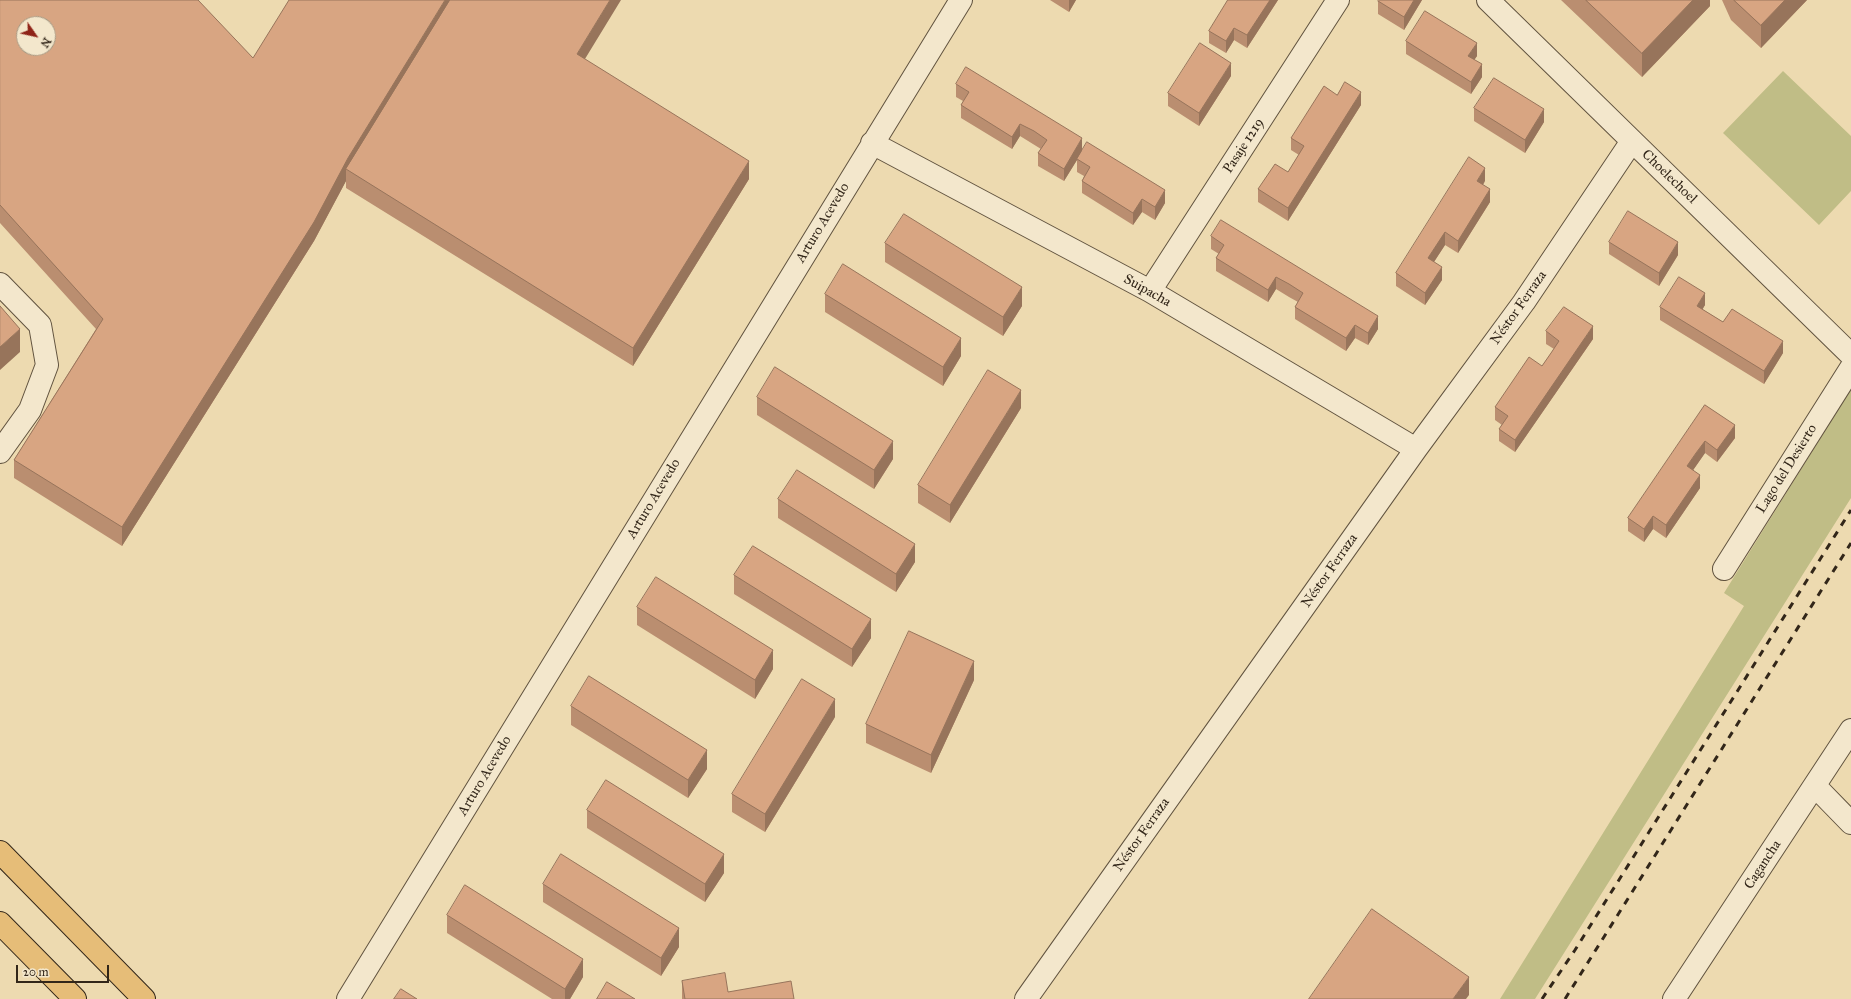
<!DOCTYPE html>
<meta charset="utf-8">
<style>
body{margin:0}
#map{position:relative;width:1851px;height:999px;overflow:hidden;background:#eddab0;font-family:"IM FELL Great Primer",serif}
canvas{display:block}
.north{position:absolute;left:16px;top:16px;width:40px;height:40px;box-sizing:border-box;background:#f3e7cc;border:1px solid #a69a84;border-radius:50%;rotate:124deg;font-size:11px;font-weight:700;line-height:16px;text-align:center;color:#322619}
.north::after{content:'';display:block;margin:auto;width:14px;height:18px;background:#8f2418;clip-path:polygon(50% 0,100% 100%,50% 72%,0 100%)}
.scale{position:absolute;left:16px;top:965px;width:93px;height:18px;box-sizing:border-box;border:2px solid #322619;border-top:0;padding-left:5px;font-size:12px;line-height:14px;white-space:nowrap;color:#322619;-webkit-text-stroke:3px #f3e7cc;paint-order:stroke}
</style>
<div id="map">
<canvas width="1851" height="999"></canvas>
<div class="north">N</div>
<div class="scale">20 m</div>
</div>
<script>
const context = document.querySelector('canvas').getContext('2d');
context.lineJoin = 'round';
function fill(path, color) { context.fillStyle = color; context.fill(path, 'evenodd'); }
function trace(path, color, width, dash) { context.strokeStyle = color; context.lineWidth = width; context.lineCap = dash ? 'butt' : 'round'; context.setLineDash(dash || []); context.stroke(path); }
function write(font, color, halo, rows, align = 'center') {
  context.font = font + ' "IM FELL Great Primer",serif'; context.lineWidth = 4; context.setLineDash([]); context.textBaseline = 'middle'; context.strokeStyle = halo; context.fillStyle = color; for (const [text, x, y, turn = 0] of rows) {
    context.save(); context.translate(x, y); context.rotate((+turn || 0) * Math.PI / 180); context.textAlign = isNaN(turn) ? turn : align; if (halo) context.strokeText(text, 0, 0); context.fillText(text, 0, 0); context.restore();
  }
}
fill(new Path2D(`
 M1783 71 1851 136V191L1819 225 1723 133Z
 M1851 389V498L1535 999H1500L1744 606 1724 593Z`), '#c0bd86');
const minor = new Path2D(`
 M1488 0 1851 355
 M872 143 1150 291 1416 449
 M0 284 40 325 47 365 30 410 0 452
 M1150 291 1338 0
 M1724 569 1851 368
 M1815 786 1851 823
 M348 999 961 0
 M1026 999 1416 449 1524 302 1632 141
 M1674 999 1851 730`);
const major = new Path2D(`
 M0 852 144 999
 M0 923 75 999`);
trace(minor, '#61533f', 24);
trace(major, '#322619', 24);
trace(minor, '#f3e7cc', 22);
trace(major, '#e6bd78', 22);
trace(new Path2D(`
 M1542 999 1575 950 1851 510
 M1565 999 1851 543`), '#322619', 3, [7, 7]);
fill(new Path2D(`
 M0 0 253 58 585 59 749 179 633 366 346 188V181L314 241 122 546 14 478V460L96 329 0 223Z
 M1050 0H1076L1069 12Z
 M1228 0H1278L1247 48 1234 40 1226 53 1209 43V31Z
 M1422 0 1404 30 1378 14V1Z
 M1561 0H1710V6L1642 77Z
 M1722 0H1807L1761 48 1731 20Z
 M1406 41 1477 56 1474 60 1482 77 1471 94 1406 54Z
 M1231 76 1199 126 1168 106V93Z
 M956 84 1082 150 1165 203 1155 220 1142 212 1133 225 1082 193V181L1084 176 1077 172V160L1064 181 1038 166V153L1041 149 1020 136 1012 149 961 118V105L963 101 956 97Z
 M1337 95 1361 105 1288 221 1258 202V189L1288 172 1299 155 1291 150V138Z
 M1474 108 1544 122 1525 153 1474 121Z
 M1485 181 1483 185 1490 202 1458 253 1445 245 1434 262 1442 280 1425 305 1396 286V273Z
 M1211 236 1378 329 1368 345 1355 338 1346 351 1295 319V307L1298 302 1289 297 1276 289 1268 302 1216 271V258L1219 254 1211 249Z
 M1609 242 1678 255 1659 286 1609 254Z
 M885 243 1022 306 1003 336 885 262Z
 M825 294 961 356 943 386 825 312Z
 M1705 305 1702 309 1723 322 1783 353 1764 384 1660 320V307Z
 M1546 331 1593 339 1515 452 1499 441V429L1502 425 1495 420V407L1542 366 1554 349 1546 344Z
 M757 397 893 459 874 489 757 415Z
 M1705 405 1735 438 1717 462 1705 453 1693 470 1700 488 1666 538 1653 529 1644 542 1628 531V518Z
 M1021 408 950 523 918 503V485Z
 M778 499 915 562 896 592 778 518Z
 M734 575 871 638 852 667 734 594Z
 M637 607 773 669 755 699 637 625Z
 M974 680 931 773 866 743V724Z
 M571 706 707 769 688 798 571 725Z
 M835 717 765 832 732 812V794Z
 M587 810 724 873 705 902 587 828Z
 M543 884 679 947 661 976 543 902Z
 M447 915 583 977 570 999H552L447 933Z
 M682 981 728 992 794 999H682Z`), '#ba8e70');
fill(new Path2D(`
 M445 0H456L346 169V181L314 241 122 546V527Z
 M610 0H621L577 72V54Z
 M1069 0H1076L1069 12Z
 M1270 0H1278L1247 48V35Z
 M1414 0H1422L1404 30V17Z
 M1693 0H1710V6L1642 77V53Z
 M1785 0H1807L1761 48V25Z
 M1234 28V40L1226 53V41Z
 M1477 43V56L1468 69V56Z
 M1231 63V76L1199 126V113Z
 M1482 64V77L1471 94V82Z
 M1361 92V105L1288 221V208Z
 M1544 109V122L1525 153V140Z
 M1020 124V136L1012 149V137Z
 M1082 138V151L1077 159V160L1064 181V169Z
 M749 161V179L633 366V348Z
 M1485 168V181L1477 194V181Z
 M1490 189V202L1458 253V241Z
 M1165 190V203L1155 220V207Z
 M1142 199V212L1133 225V213Z
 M1445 232V245L1428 271V258Z
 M1678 242V255L1659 286V273Z
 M1442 267V280L1425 305V293Z
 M1276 277V289L1268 302V290Z
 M1022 287V306L1003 336V317Z
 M1705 293V305L1697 319V306Z
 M1378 316V329L1368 345V333Z
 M1355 325V338L1346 351V338Z
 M1593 326V339L1515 452V440Z
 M20 329V352L0 370V347Z
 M961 338V356L943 386V367Z
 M1783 341V353L1764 384V371Z
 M1021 390V408L950 523V505Z
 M1735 425V438L1717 462V450Z
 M893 441V459L874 489V470Z
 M1705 441V453L1687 479V466Z
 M1700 475V488L1666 538V525Z
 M1653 516V529L1644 542V529Z
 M915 544V562L896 592V574Z
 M871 619V638L852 667V649Z
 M773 650V669L755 699V680Z
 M974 661V680L931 773V755Z
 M835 699V717L765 832V814Z
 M707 750V769L688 798V780Z
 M724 854V873L705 902V884Z
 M679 928V947L661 976V958Z
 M583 959V977L570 999H565V989Z
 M1469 977V995L1466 999H1453Z`), '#97745b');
const building = new Path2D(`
 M0 0H198L253 58 289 0H445L348 158 314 222 122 527 14 460 103 319 0 205ZM24 24H48V48H24Z
 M450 0H610L577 54 749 161 633 348 346 169Z
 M1228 0H1270L1247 35 1234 28 1226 41 1209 31Z
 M1379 0H1414L1404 17 1378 1Z
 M1586 0H1693L1642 53Z
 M1734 0H1785L1761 25Z
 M1425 11 1477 43 1468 56 1482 64 1471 82 1406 41Z
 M1200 43 1231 63 1199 113 1168 93Z
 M966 67 1082 138 1064 169 1038 153 1047 140 1034 131 1020 124 1012 137 961 105 969 92 956 84Z
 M1494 78 1544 109 1525 140 1474 108Z
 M1345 82 1361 92 1288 208 1258 189 1275 164 1288 172 1304 146 1291 138 1324 86 1337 95Z
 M1087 142 1165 190 1155 207 1142 199 1133 213 1082 181 1090 167 1077 159Z
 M1469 157 1485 168 1477 181 1490 189 1458 241 1445 232 1428 258 1442 267 1425 293 1396 273Z
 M1628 211 1678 242 1659 273 1609 242Z
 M904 214 1022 287 1003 317 885 243Z
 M1221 220 1378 316 1368 333 1355 325 1346 338 1295 307 1303 293 1289 284 1276 277 1268 290 1216 258 1224 245 1211 236Z
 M843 264 961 338 943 367 825 294Z
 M1679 277 1705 293 1697 306 1723 322 1732 309 1783 341 1764 371 1660 307Z
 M0 306 20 329 0 347Z
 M1564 307 1593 326 1515 440 1499 429 1508 416 1495 407 1529 357 1542 366 1551 353 1559 341 1546 331Z
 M775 367 893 441 874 470 757 397Z
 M988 370 1021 390 950 505 918 485Z
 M1705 405 1735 425 1717 450 1705 441 1696 453 1687 466 1700 475 1666 525 1653 516 1644 529 1628 518Z
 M797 470 915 544 896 574 778 499Z
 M753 546 871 619 852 649 734 575Z
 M656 577 773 650 755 680 637 607Z
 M909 631 974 661 931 755 866 724Z
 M589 676 707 750 688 780 571 706Z
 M802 679 835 699 765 814 732 794Z
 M606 780 724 854 705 884 587 810Z
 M561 854 679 928 661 958 543 884Z
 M465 885 583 959 565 989 447 915Z
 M1372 909 1469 977 1453 999H1309Z
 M725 973 728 992 791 981 794 999H685L682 981Z
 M607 982 635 999H597Z
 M401 989 417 999H394Z`);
fill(building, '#d8a582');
trace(building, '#97745b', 1);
write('14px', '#322619', '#f3e7cc', [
 ["Pasaje 1219",1244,146,-57],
 ["Choelechoel",1669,177,44],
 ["Arturo Acevedo",823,223,-59],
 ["Suipacha",1147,291,29],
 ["Néstor Ferraza",1519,308,-55],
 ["Lago del Desierto",1787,469,-58],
 ["Arturo Acevedo",654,499,-59],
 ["Néstor Ferraza",1330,571,-55],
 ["Arturo Acevedo",485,776,-59],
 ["Néstor Ferraza",1142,835,-55],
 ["Cagancha",1763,865,-57]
]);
</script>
